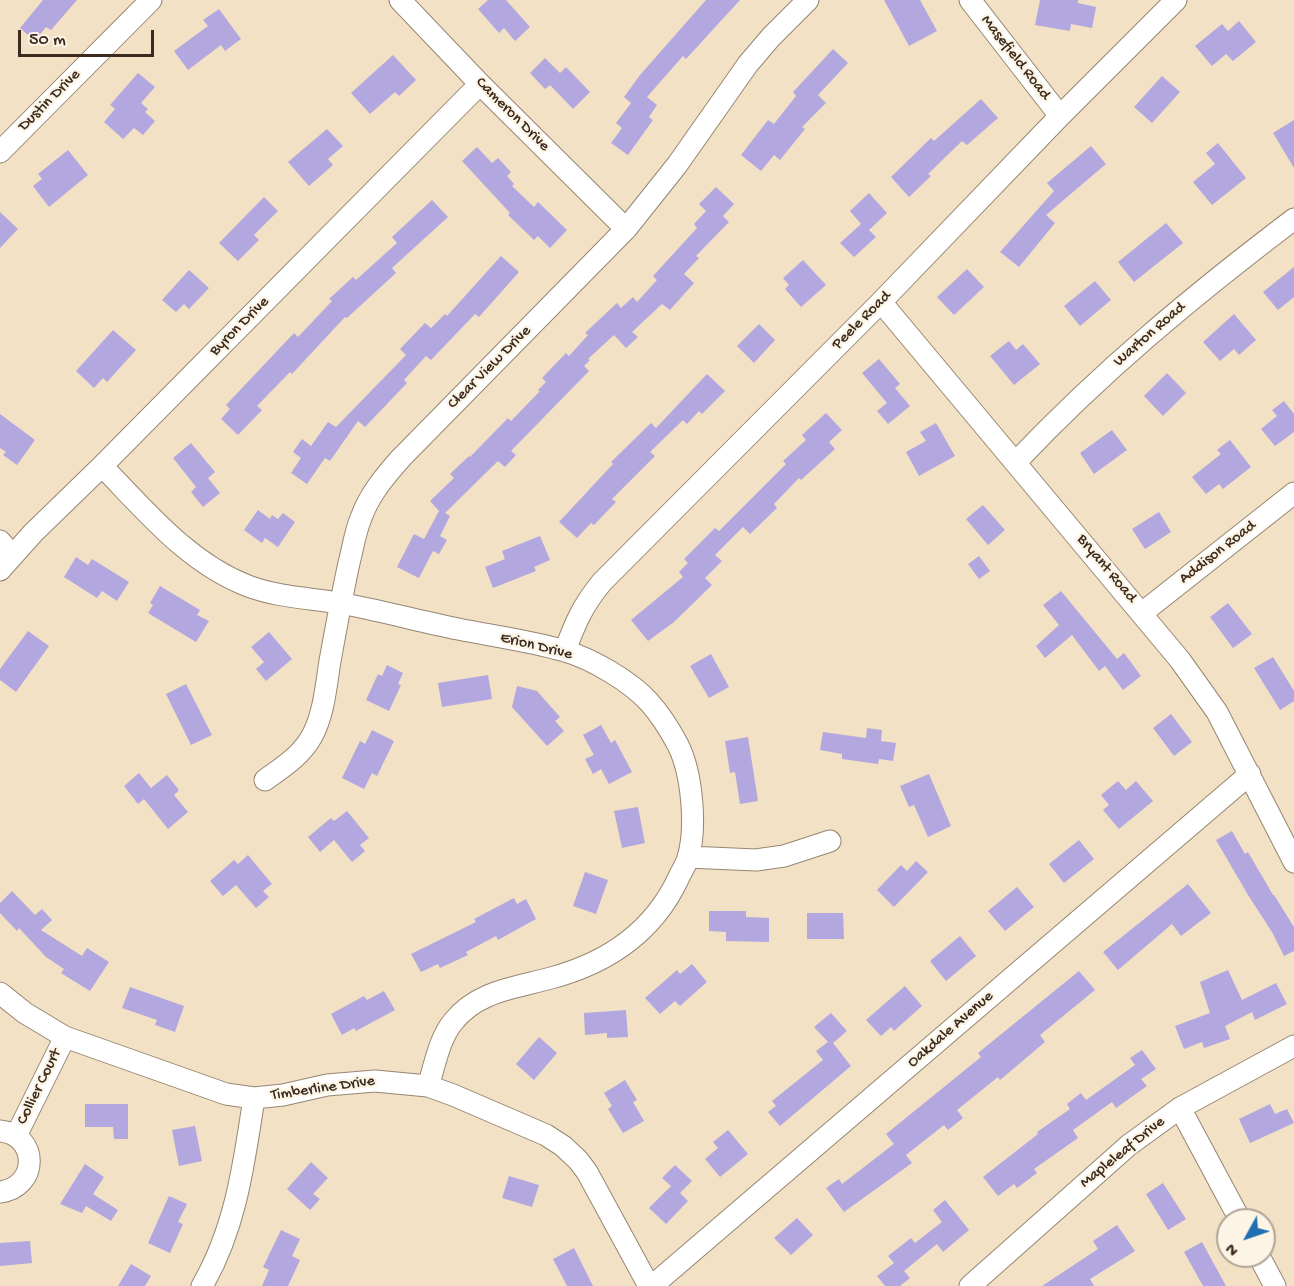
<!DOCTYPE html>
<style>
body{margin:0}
#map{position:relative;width:1294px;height:1286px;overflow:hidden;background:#f2e1c4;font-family:"Gochi Hand",sans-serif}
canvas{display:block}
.north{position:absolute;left:1216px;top:1208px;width:60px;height:60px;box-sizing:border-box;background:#fcf5e5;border:2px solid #afa495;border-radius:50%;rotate:230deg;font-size:16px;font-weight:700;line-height:24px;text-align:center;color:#3b2a1e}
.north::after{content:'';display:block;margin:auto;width:21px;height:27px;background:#1f6fb2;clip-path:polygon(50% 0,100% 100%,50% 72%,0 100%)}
.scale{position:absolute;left:18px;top:30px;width:136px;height:27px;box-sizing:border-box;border:3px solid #3b2a1e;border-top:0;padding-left:8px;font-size:18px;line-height:21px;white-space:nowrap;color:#3b2a1e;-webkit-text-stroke:4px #fcf5e5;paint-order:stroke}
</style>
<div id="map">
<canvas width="1294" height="1286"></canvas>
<div class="north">N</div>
<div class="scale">50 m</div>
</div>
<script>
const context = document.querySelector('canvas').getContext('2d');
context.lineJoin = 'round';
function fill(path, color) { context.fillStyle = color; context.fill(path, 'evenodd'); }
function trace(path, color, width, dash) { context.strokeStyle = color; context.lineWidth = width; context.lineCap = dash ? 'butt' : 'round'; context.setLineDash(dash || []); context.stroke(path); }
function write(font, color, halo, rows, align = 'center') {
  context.font = font + ' "Gochi Hand",sans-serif'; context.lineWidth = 4.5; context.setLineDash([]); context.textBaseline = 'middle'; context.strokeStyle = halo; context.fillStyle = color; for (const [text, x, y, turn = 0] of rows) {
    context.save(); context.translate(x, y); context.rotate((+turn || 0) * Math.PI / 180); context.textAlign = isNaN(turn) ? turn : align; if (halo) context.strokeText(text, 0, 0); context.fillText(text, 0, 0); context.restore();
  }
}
fill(new Path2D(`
 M43 0H77L51 30 46 27 35 41 20 28Z
 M488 0H506L530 27 515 41 504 28 499 33 478 9Z
 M706 0H740L686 59 683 56 647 97 657 105 649 117 653 120 628 155 611 143 622 128 616 123 631 103 624 97 640 75Z
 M884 0H920L937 31 909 46Z
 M1040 0H1078V3L1096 7 1092 28 1071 24 1070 31 1035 25Z
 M219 9 241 39 225 51 221 45 188 70 174 51 208 26 203 20Z
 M1239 21 1256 42 1233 61 1226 54 1212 66 1195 46 1222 24 1228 31Z
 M833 49 848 63 818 95 826 103 802 127 805 129 780 160 774 155 761 171 741 155 768 120 774 124 796 96 793 92Z
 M393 55 416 80 399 96 395 92 370 114 351 93Z
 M545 58 560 73 566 67 590 92 573 109 550 85 545 89 530 73Z
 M138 73 155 87 141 103 148 109 145 112 155 121 143 135 134 128 123 139 104 122 115 109 110 105Z
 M1162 76 1180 92 1152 123 1134 107Z
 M981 99 998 118 967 145 962 141 928 174 931 176 909 197 891 177 931 138 934 141Z
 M1294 120V168L1273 133Z
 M327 129 343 146 328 159 333 165 309 186 288 162Z
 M1218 143 1246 178 1212 205 1193 182 1215 164 1206 153Z
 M1091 146 1106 164 1046 215 1055 223 1019 267 1000 252 1054 191 1047 183Z
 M477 147 492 163 498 158 511 172 507 176 514 184 512 186 534 207 538 202 567 230 550 248 538 236 534 240 508 215 510 213 462 161Z
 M68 150 88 175 49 207 33 186 42 179 38 174Z
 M716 187 734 204 723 216 729 222 696 256 699 258 684 274 694 283 670 310 662 304 632 332 638 337 626 348 614 335 588 359 590 360 584 366 589 371 511 451 516 455 505 467 498 461 445 513 450 516 440 536 447 540 439 554 433 551 419 578 397 567 414 534 424 539 439 511 430 501 454 478 450 474 469 456 470 457 508 418 511 421 540 391 538 390 546 382 542 378 566 353 569 356 588 335 585 333 617 303 621 308 633 297 637 302 657 280 653 276 697 228 694 224 706 211 699 204Z
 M869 193 887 213 869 230 876 237 854 257 840 243 861 224 850 211Z
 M264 197 278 211 254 235 259 240 238 261 219 243Z
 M432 200 448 217 392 268 396 273 347 318 345 317 292 374 290 372 257 406 262 410 238 435 221 419 230 409 226 405 294 333 298 337 332 301 329 299 353 277 356 280 397 243 392 237Z
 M0 212 18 229 0 248Z
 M1166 223 1183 243 1134 282 1118 262Z
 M501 256 519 272 479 317 475 314 431 360 426 356 404 380 407 383 365 427 358 421 330 461 325 458 307 484 291 473 301 458 293 452 302 439 311 446 328 422 336 427 406 355 400 349 425 323 431 328 445 314 447 316Z
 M803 260 826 285 801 307 785 289 789 285 783 278Z
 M1294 267V297L1278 310 1263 292Z
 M967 269 984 287 954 315 937 297Z
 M189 270 209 288 189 309 184 304 176 312 162 300Z
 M1095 281 1111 300 1080 326 1064 306Z
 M1234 314 1256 340 1239 355 1234 349 1220 361 1203 342Z
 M759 324 775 340 754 363 737 346Z
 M113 330 136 350 107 382 103 378 94 388 76 371Z
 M1009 341 1016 350 1023 344 1040 364 1014 385 990 356Z
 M879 359 900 384 895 388 910 406 888 424 877 411 887 403 862 373Z
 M1167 373 1186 393 1163 416 1144 396Z
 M707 374 725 391 702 414 699 411 687 424 683 420 650 452 655 456 612 499 616 502 594 525 591 523 577 538 559 522 613 464 611 462 651 423 656 428Z
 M1284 401 1294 414V432L1275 446 1261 429 1277 416 1272 410Z
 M826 413 842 430 829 442 835 449 801 480 799 478 774 504 777 508 750 534 743 527 715 555 722 561 705 578 712 585 674 622 648 641 631 620 683 577 679 572 688 563 684 559 715 528 719 531 786 464 783 461 806 440 802 435Z
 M0 414 35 440 17 465 3 455 6 452 0 448Z
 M936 423 955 456 919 476 906 452 926 441 920 432Z
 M1112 430 1127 450 1094 474 1080 453Z
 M1230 440 1251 467 1223 489 1219 484 1206 494 1192 477 1221 454 1217 450Z
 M191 443 215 472 208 478 220 493 203 507 191 492 196 487 173 458Z
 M983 505 1005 530 988 545 966 519Z
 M258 510 270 519 272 515 278 519 283 513 295 522 278 547 265 538 262 543 244 530Z
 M1159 512 1171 532 1145 549 1132 529Z
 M540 536 550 560 534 567 536 571 493 588 485 567 505 559 502 551Z
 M979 556 990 571 979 579 968 564Z
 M76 557 88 565 92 559 129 582 117 601 102 591 97 598 64 577Z
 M160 586 200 610 197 615 209 621 196 642 148 613 153 605 150 603Z
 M1061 591 1117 659 1124 653 1141 676 1123 690 1105 666 1099 671 1072 635 1045 658 1036 646 1059 625 1043 605Z
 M1228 603 1252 634 1233 648 1210 617Z
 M28 631 49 646 16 692 0 680V669Z
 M269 632 292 659 266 681 256 669 264 662 251 647Z
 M711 654 729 687 709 698 690 666Z
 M1273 657 1294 691V701L1280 710 1254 668Z
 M387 665 403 673 398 684 401 685 389 711 366 700 378 674 382 676Z
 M488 675 492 699 442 707 438 683Z
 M186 684 212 735 191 745 166 694Z
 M517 686 537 691 560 717 555 721 564 731 547 746 512 707Z
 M1171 714 1192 742 1174 756 1153 728Z
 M601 725 611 743 615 740 632 772 609 784 601 769 593 774 585 759 594 755 583 735Z
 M867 728 882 730 881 741 896 743 893 761 879 759 878 764 842 759V754L820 750 823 732 866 738Z
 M372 730 394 741 377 776 372 773 364 789 342 778 360 741 365 744Z
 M748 737 758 801 740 804 735 772 730 773 725 741Z
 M139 773 151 788 167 775 179 790 174 795 188 812 168 829 144 799 138 804 124 786Z
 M929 774 951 826 928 837 914 805 909 807 900 786Z
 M1118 781 1126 790 1136 781 1153 801 1119 829 1103 810 1109 805 1101 795Z
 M638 807 645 843 622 848 614 811Z
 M347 811 369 838 360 845 365 851 352 862 334 840 320 852 308 837 331 818 334 821Z
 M1232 831 1245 854 1248 852 1273 895H1274L1294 927V951L1284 956 1272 932 1248 895 1216 840Z
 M1079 840 1094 859 1064 883 1049 864Z
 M248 855 272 884 263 891 269 897 256 908 236 885 223 896 210 881 234 860 238 864Z
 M916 861 928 872 894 907 877 890 901 865 907 871Z
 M585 872 608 880 596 914 573 906Z
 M1188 884 1211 913 1181 936 1172 924 1118 970 1103 952Z
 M1017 887 1034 907 1005 931 988 911Z
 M12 891 35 915 42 909 52 920 41 930 82 956 87 948 109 962 90 991 61 973 64 969 46 957 19 928 17 931 0 913V903Z
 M514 898 517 904 526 899 536 919 498 940 496 936 466 952 468 955 440 968 438 964 421 972 411 954 476 922 474 919Z
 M709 911H746V917L769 918V942L726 941V932L709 931Z
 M807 913H843L844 939H807Z
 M960 936 976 956 946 981 930 961Z
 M692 964 707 982 680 1006 675 1001 660 1014 645 998 677 970 680 974Z
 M1228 970 1242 1000 1276 983 1287 1004 1255 1020 1252 1012 1225 1026 1230 1039 1204 1048 1202 1042 1184 1049 1175 1026 1210 1013 1200 982Z
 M1079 971 1095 990 1040 1035 1045 1042 1000 1080 998 1077 957 1110 963 1118 948 1130 944 1125 906 1155 912 1163 844 1212 826 1188 839 1179 842 1184 894 1144 886 1134 981 1057 978 1053Z
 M905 986 922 1006 894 1031 891 1027 881 1036 866 1020Z
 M130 987 184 1006 175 1032 155 1025 157 1020 122 1008Z
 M384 991 395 1010 356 1031 354 1028 342 1035 331 1014 364 996 367 1000Z
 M626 1010 628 1037 607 1038V1033L585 1035 584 1013Z
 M831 1013 847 1031 833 1043 851 1066 780 1126 768 1112 776 1106 772 1101 823 1060 816 1051 828 1042 814 1027Z
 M539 1037 557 1053 534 1080 516 1064Z
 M1142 1050 1156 1069 1141 1079 1147 1086 1116 1108 1112 1102 1073 1130 1078 1138 1034 1169 1037 1173 1017 1188 1014 1184 998 1196 983 1177 1038 1134 1037 1132 1070 1109 1067 1104 1081 1093 1086 1100 1135 1065 1130 1058Z
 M625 1080 637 1100 633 1102 644 1121 623 1133 608 1109 612 1106 604 1093Z
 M85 1104H128V1139H114L113 1127H85Z
 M1270 1104 1275 1114 1287 1109 1294 1123 1250 1143 1239 1119Z
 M195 1126 202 1161 179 1166 172 1130Z
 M728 1130 748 1154 720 1177 705 1159 718 1148 713 1142Z
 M311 1162 328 1178 313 1194 320 1199 310 1210 287 1189Z
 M85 1164 104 1177 93 1194 118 1210 111 1221 86 1206 82 1213 60 1204Z
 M675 1165 692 1181 680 1193 688 1201 666 1224 649 1208 671 1186 662 1178Z
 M509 1176 539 1185 532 1207 502 1198Z
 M1163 1183 1186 1219 1168 1230 1146 1194Z
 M169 1196 187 1204 178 1222 183 1224 170 1253 148 1243Z
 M945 1200 969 1230 943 1252 937 1244 904 1271 910 1278 900 1286H885L877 1276 894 1263 888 1256 911 1238 915 1243 942 1222 933 1210Z
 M797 1218 813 1235 791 1255 774 1238Z
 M1117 1225 1135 1251 1090 1279 1094 1286H1042L1098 1249 1093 1241Z
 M281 1230 300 1239 292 1256 300 1260 288 1286H262L269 1270 263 1267Z
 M30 1241 32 1263 0 1266V1243Z
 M1202 1242 1226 1286H1203L1184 1252Z
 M574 1248 593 1286H567L553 1259Z
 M131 1264 151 1276 145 1286H118Z`), '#b3a7e0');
const minor = new Path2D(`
 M400 0 480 84 626 229
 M970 0 1060 116
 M0 152 151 0
 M881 302 1180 660 1217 712 1294 862
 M1016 462C1101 372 1195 294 1294 219
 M102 466C146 511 188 563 248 586 277 597 309 598 339 603 379 610 418 621 458 629 493 636 531 641 565 651 592 659 630 681 649 702 660 714 670 730 678 745 692 773 697 827 688 858 686 865 681 872 678 879 653 932 607 963 551 978 515 988 477 991 453 1022 439 1039 435 1065 428 1086
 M0 541 12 555
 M0 570 33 533 102 466 480 84
 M1142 613 1294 493
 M565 651C575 623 583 605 602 582L881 302 1060 116 1176 0
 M265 780C283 767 301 756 312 736 324 714 326 686 330 661 336 628 342 595 349 563 353 548 355 532 361 518 369 495 385 476 401 458L626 229 677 165 748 64 771 37 808 0
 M688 857 756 860 784 856 830 841
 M0 993 25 1013 65 1037 226 1094 254 1098 283 1095 327 1085 375 1081 428 1086 453 1095 546 1135 563 1146 578 1160 587 1172 649 1286
 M1180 1108 1240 1220
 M0 1131C39 1135 39 1187 0 1192
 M16 1136 65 1037
 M1259 1256 1275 1286
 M202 1286C236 1228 244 1163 254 1098
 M652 1286 1250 774
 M970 1286 1129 1145 1180 1108 1294 1046`);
trace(minor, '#968671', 23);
trace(minor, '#fff', 21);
write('16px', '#3b2a1e', '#fcf5e5', [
 ["Masefield Road",1015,58,52],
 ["Dustin Drive",50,101,-45],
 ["Cameron Drive",512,115,45],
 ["Peele Road",862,321,-45],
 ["Byron Drive",240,327,-45],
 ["Warton Road",1150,335,-41],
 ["Clear View Drive",490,368,-45],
 ["Addison Road",1218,553,-38],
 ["Bryant Road",1106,569,50],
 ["Erion Drive",536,647,14],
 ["Oakdale Avenue",951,1030,-41],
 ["Collier Court",40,1087,-64],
 ["Timberline Drive",323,1089,-8],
 ["Mapleleaf Drive",1123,1153,-39]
]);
</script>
